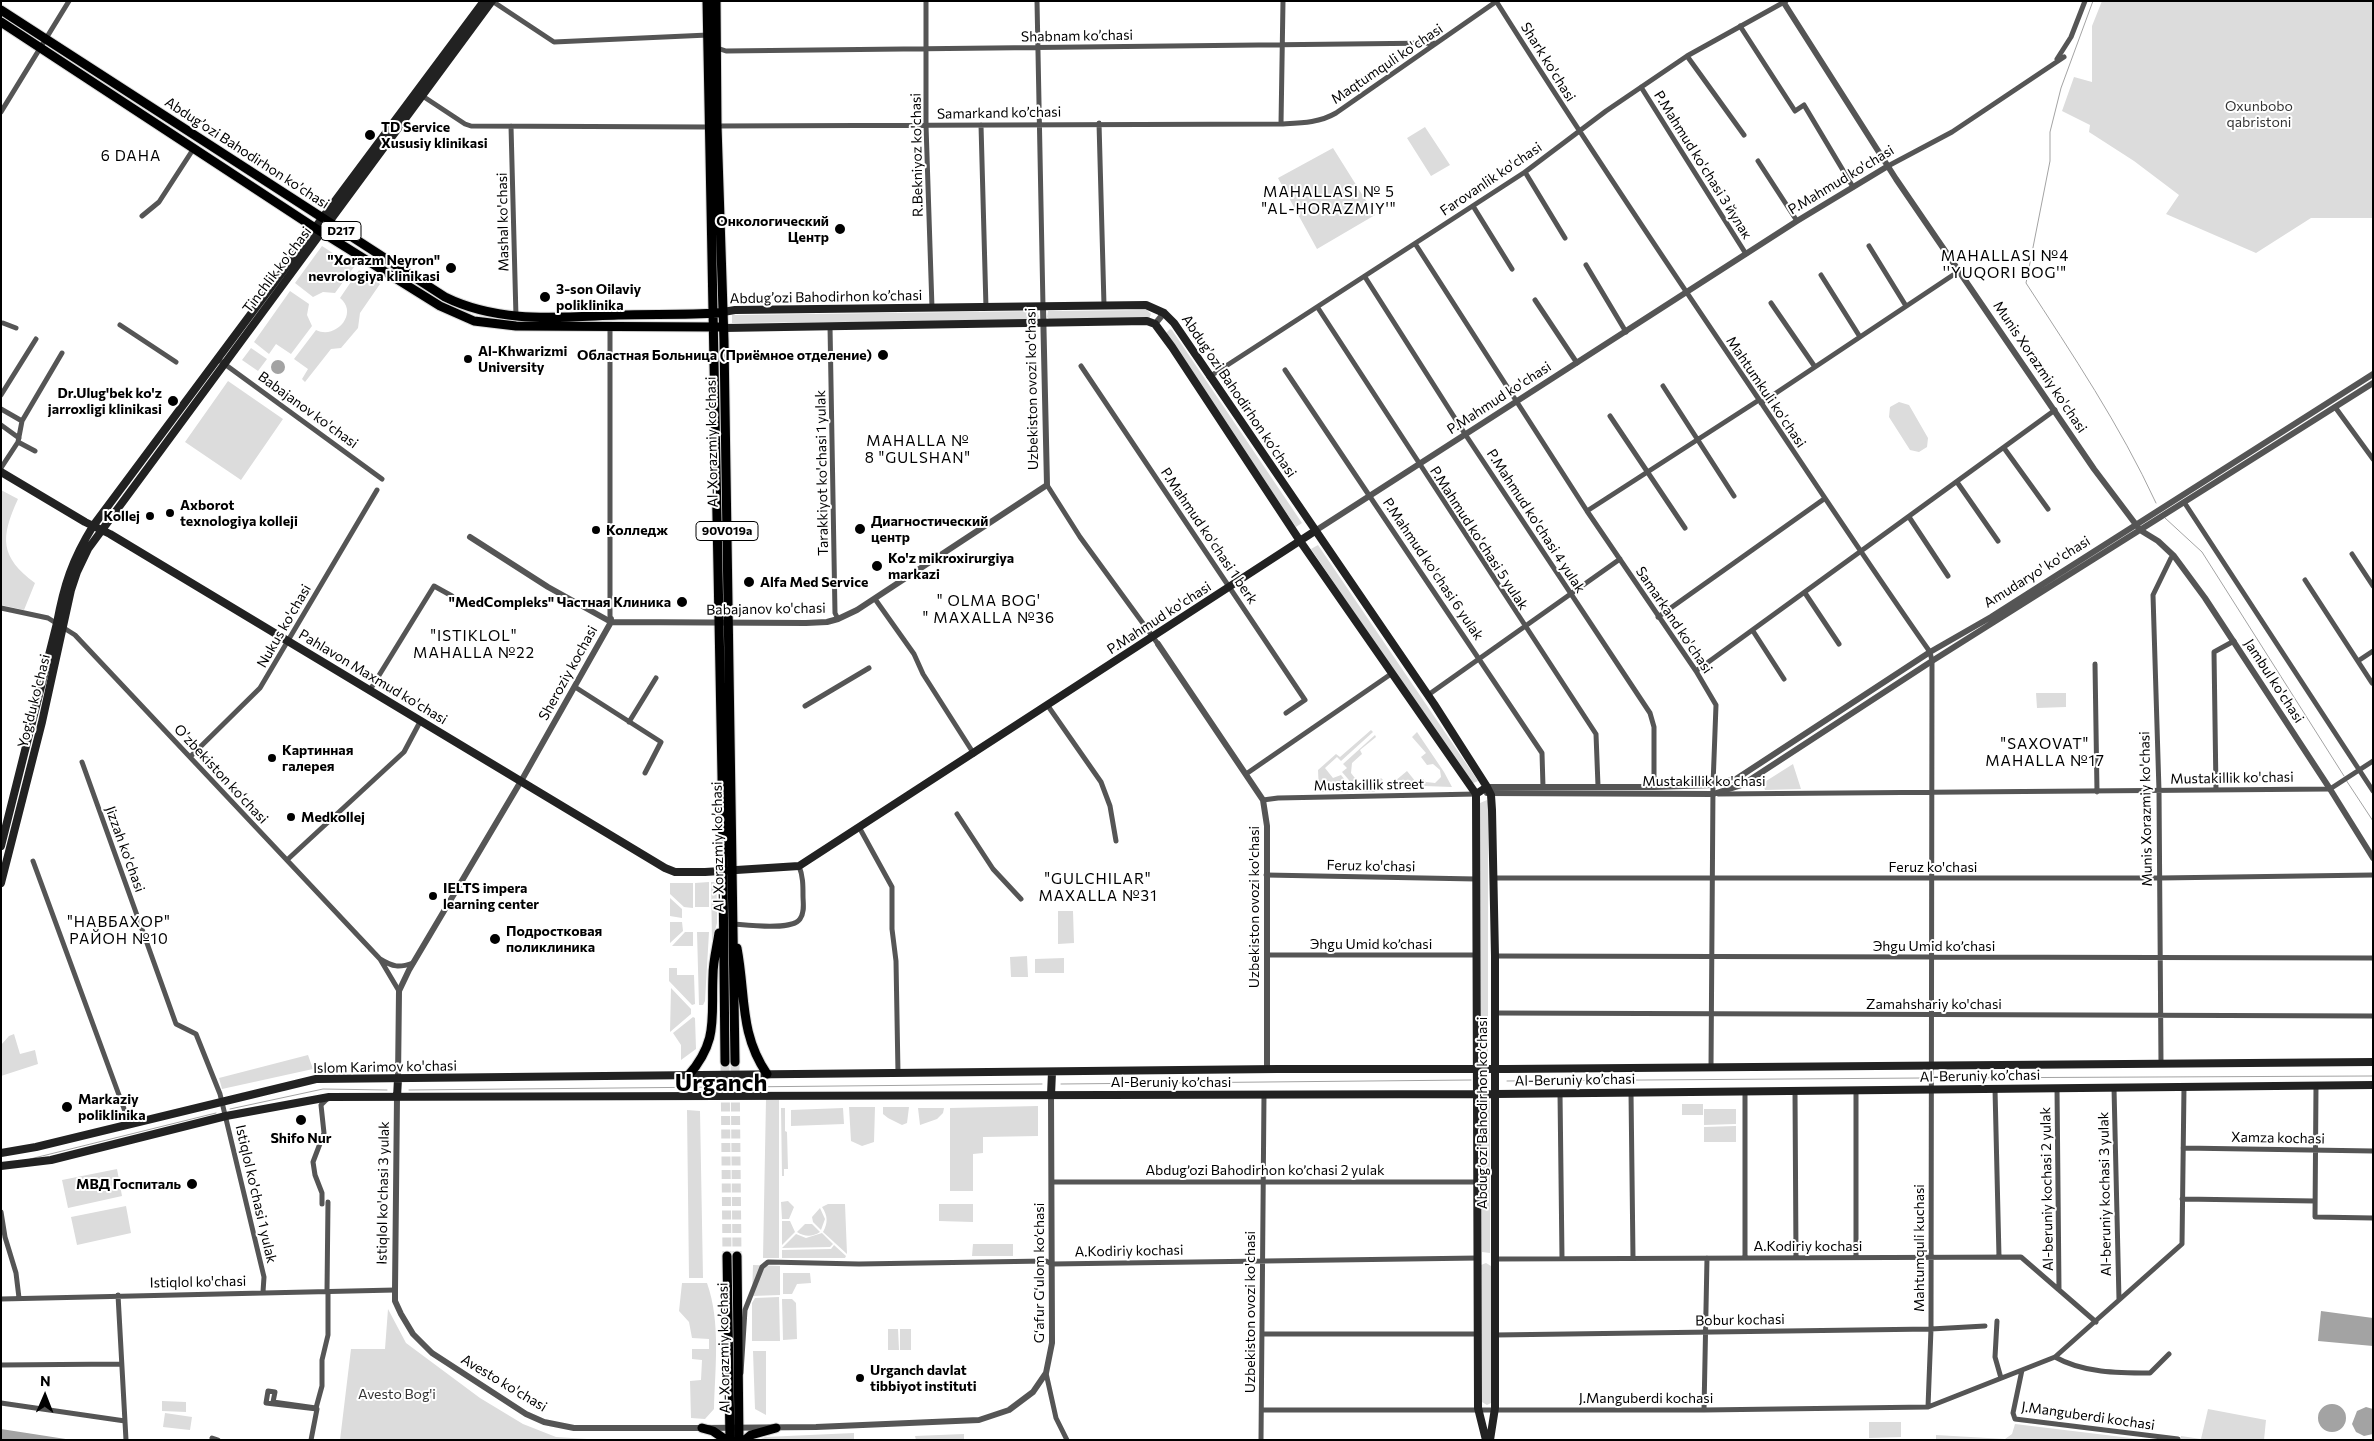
<!DOCTYPE html>
<meta charset="utf-8">
<style>
body{margin:0}
#map{position:relative;width:2374px;height:1441px;overflow:hidden;background:#fff;font-family:Commissioner,sans-serif}
canvas{display:block}
.frame{position:absolute;inset:0;border:2px solid #000;pointer-events:none}
.north{position:absolute;left:20px;top:1371px;width:50px;height:50px;-webkit-text-stroke:4px #fff;paint-order:stroke;rotate:1deg;font-size:14px;font-weight:700;line-height:20px;text-align:center;color:#000}
.north::after{content:'';display:block;margin:auto;width:18px;height:22px;background:#000;clip-path:polygon(50% 0,100% 100%,50% 72%,0 100%)}
</style>
<div id="map">
<canvas width="2374" height="1441"></canvas>
<div class="frame"></div>
<div class="north">N</div>
</div>
<script>
const context = document.querySelector('canvas').getContext('2d');
context.lineJoin = 'round';
function fill(path, color) { context.fillStyle = color; context.fill(path, 'evenodd'); }
function trace(path, color, width, dash) { context.strokeStyle = color; context.lineWidth = width; context.lineCap = dash ? 'butt' : 'round'; context.setLineDash(dash || []); context.stroke(path); }
function write(font, color, halo, rows, align = 'center') {
  context.font = font + ' Commissioner,sans-serif'; context.lineWidth = 4; context.setLineDash([]); context.textBaseline = 'middle'; context.strokeStyle = halo; context.fillStyle = color; for (const [text, x, y, turn = 0] of rows) {
    context.save(); context.translate(x, y); context.rotate((+turn || 0) * Math.PI / 180); context.textAlign = isNaN(turn) ? turn : align; if (halo) context.strokeText(text, 0, 0); context.fillText(text, 0, 0); context.restore();
  }
}
fill(new Path2D(`
 M2102 1H2373V218H2311L2256 253 2166 214 2179 195 2134 161 2089 132 2090 125 2062 111 2074 77 2092 82V26Z
 M1425 127 1450 165 1431 176 1407 138Z
 M1333 148 1375 215 1317 249 1278 178Z
 M322 246 354 267 335 293 323 292 313 297 295 283Z
 M359 270 380 284 360 313 358 328 341 348 331 349 305 382 302 379 308 369 294 359 316 330C336 340 359 313 340 298Z
 M290 291 309 304 307 315 312 326 291 354 276 344 269 354 254 342Z
 M1147 310 1151 314 1149 319H1049L1047 317 1048 311Z
 M1037 311 1039 317 1036 320 732 323V315Z
 M1170 329 1172 330 1302 523 1296 527 1165 334Z
 M251 348 267 359 258 371 242 360Z
 M228 381 283 419 241 480 185 442Z
 M1899 402 1909 405 1928 438 1927 447 1919 452 1910 450 1889 417 1890 407Z
 M1 490 18 499C0 538 0 557 35 583L24 610 1 605Z
 M1318 545 1478 781 1471 784 1311 549Z
 M2036 693H2066V707L2037 708Z
 M1371 730 1373 732 1341 761 1337 757 1325 768 1333 778 1341 775 1355 792H1319L1318 770 1336 754 1340 757Z
 M1417 732 1444 772 1452 787 1424 786 1419 780 1422 778 1426 782 1435 783 1441 777 1440 770 1433 764 1427 765 1421 757 1426 753 1412 737Z
 M1375 735 1376 737 1360 750 1362 754 1352 763 1351 773 1358 782 1354 786 1342 772 1347 768 1343 764Z
 M1793 764 1801 789 1765 790 1763 783Z
 M1407 771 1420 787 1389 786Z
 M1381 778 1383 780 1375 786V792H1360L1356 786 1359 783 1373 784Z
 M1487 800 1488 802V1063L1481 1061 1480 803Z
 M709 882V907H695V883Z
 M711 882H717V923L712 942Z
 M670 883H693V908L684 907 670 894Z
 M670 898 682 909V918L670 916Z
 M1058 911H1073L1074 943 1058 944Z
 M682 922 683 931 670 943V922Z
 M685 932H693V946H672Z
 M697 932H709L705 1001 703 1005H699Z
 M1027 956 1028 977H1011L1010 957Z
 M1064 958V973H1035V959Z
 M669 968H677V975H694L695 1004 692 1005 669 981Z
 M671 988 691 1009V1014L670 1032Z
 M693 1017 695 1018 696 1049 681 1060V1045L673 1033Z
 M14 1034 20 1054 35 1050 38 1064 1 1076V1045L9 1036Z
 M308 1055 313 1069 222 1089 219 1078Z
 M766 1099 779 1100V1258H763Z
 M1490 1101V1253L1482 1252 1481 1102Z
 M1682 1104H1703V1115H1682Z
 M1038 1106V1136L983 1137V1153L973 1154V1191H950V1108Z
 M849 1107H875L874 1142 862 1146 851 1141Z
 M883 1107H909L907 1123 902 1125 888 1118 883 1114Z
 M781 1108H785V1131L787 1132 788 1169H784V1176H782Z
 M843 1108 844 1124 791 1126V1110Z
 M918 1108H944L943 1113 937 1119 920 1125Z
 M1704 1109H1736V1124L1704 1125Z
 M687 1110 700 1111 703 1278H689Z
 M1736 1126V1142H1704V1127Z
 M117 1169 122 1196 68 1208 62 1180Z
 M788 1201 794 1207 789 1219H782L781 1202Z
 M828 1204H845L847 1254 823 1232C828 1223 828 1216 822 1207Z
 M939 1204H973V1222L939 1221Z
 M126 1206 131 1233 77 1245 71 1217Z
 M820 1208 825 1219 821 1230 813 1222 812 1217Z
 M782 1221H790L795 1232 782 1245Z
 M805 1224H812L820 1232C812 1237 805 1237 797 1232Z
 M822 1233 833 1244 830 1247 782 1248 796 1234 806 1238Z
 M973 1244H1013V1256H972Z
 M834 1245 846 1256 845 1258H782V1250L831 1249Z
 M1486 1263 1491 1266V1403L1487 1405 1482 1402 1481 1265Z
 M753 1265 780 1266V1295L752 1296Z
 M783 1273H810L811 1283 797 1284 792 1294H783Z
 M682 1283H707C721 1322 715 1369 714 1409L705 1419 691 1418 690 1381 701 1380 702 1360 692 1359V1349H709V1339L692 1338 689 1322 679 1311Z
 M779 1297 780 1341H752V1303L755 1298Z
 M782 1299H792L796 1303 797 1339 783 1340Z
 M388 1309 406 1343 480 1398 523 1424 556 1437 603 1440H340L351 1349H385Z
 M888 1329H898L899 1350H888Z
 M900 1329H911V1350H900Z
 M753 1351H766V1415L755 1409Z
 M162 1401 186 1402V1412L162 1411Z
 M2208 1409 2266 1420 2264 1440H2180L2181 1436 2201 1439Z
 M165 1413 192 1417 190 1430 163 1427Z
 M1869 1422H1901V1437L1869 1438Z
 M2015 1424 2147 1440H1936V1435L2005 1439 2012 1434Z
 M854 1433V1440H759L765 1437Z
 M964 1434V1440H916L915 1436Z`), '#dcdcdc');
fill(new Path2D(`
 M271 367a7 7 0 1 1 14 0a7 7 0 1 1-14 0Z
 M2321 1311 2373 1318V1346L2318 1341Z
 M2318 1418a14 14 0 1 1 28 0a14 14 0 1 1-28 0Z
 M2366 1407 2373 1409V1434L2364 1436 2356 1432 2352 1424 2357 1411Z
 M1 1429 72 1440H1Z`), '#a3a3a3');
trace(new Path2D(`
 M2093 1 2061 88 2050 132V161L2026 283C2072 354 2120 425 2156 503
 M2165 518 2202 552 2344 776
 M2346 780 2373 821
 M1935 1078 2373 1076
 M1484 1080H1488
 M1507 1081 1924 1078
 M1061 1084 1471 1080
 M738 1087 1042 1084
 M409 1090 721 1087
 M230 1109 323 1089 387 1090
 M30 1159 216 1113`), '#a3a3a3', 1);
trace(new Path2D(`
 M725 1062 727 1256
 M735 1062 737 1256`), '#d9d9d9', 9, [9, 4.5]);
const primary = new Path2D(`
 M707 1 722 776 725 1062
 M716 1 717 126 724 341 735 1062
 M1 10 445 297C500 324 559 317 618 315 651 314 685 315 718 313
 M1 22 315 228 440 306 474 321 516 326 718 327
 M737 948C746 995 739 1033 767 1074
 M688 1076C719 1040 711 1019 713 975 713 961 717 947 719 933
 M727 1256 730 1440
 M737 1256 739 1440
 M702 1428 713 1431 726 1440
 M745 1440 751 1435 776 1428`);
trace(primary, '#dbdbdb', 11);
trace(new Path2D(`
 M492 1 554 42 708 35
 M926 1V125L932 308
 M1037 1 1043 307
 M1496 1C1581 136 1669 267 1758 398 1815 483 1871 568 1930 652L1932 661 1931 1329 1928 1407
 M1740 26 1795 111 1804 105 1853 187
 M717 48 726 51 1436 43
 M1687 56 1744 135
 M2057 59 2071 37 2085 1
 M1641 87 1746 254
 M421 95 465 124 471 126 709 127
 M1 112 69 1
 M1099 123 1104 305
 M1281 124 1283 1
 M981 125 986 308
 M511 126 516 317
 M717 126 1281 124C1301 123 1319 123 1336 113L1497 1
 M1758 161 1797 221
 M1888 166 1952 132 2064 57
 M1525 172 1565 238
 M1473 206 1512 269
 M142 216 159 202 194 148
 M1416 245 1587 511 1696 671 1716 705 1713 785 1711 1067
 M1869 246 1906 306
 M1586 265 1626 332
 M1821 275 1860 337
 M1365 277 1465 434 1650 713 1654 727V787
 M1535 300 1577 363
 M1771 303 1815 367
 M1318 308 1596 734 1598 786
 M3 323 16 328
 M120 325 176 362
 M610 326V617
 M830 326 835 613 838 619
 M219 360 382 479
 M1081 366 1305 700 1286 713
 M1285 370 1542 753 1543 787
 M1209 377 1525 172 1606 111 1687 56 1786 1
 M1663 386 1734 496
 M1 395 36 339
 M1761 403 1959 271
 M2335 407 2373 459
 M1 409 22 421
 M1610 416 1685 528
 M1 425 19 438
 M18 442 22 421 62 353
 M2004 448 2048 509
 M1 468 18 442 35 451
 M1957 482 1998 541
 M1047 485 1080 537 1158 644
 M2184 502 2373 791
 M1587 511 1759 400
 M1909 517 1948 576
 M2352 554 2373 586
 M2305 580 2372 683
 M1805 593 1839 644
 M875 599 914 654 923 674 974 754
 M1 608 48 618 75 635 380 959 399 991
 M1658 617 1824 499
 M1753 631 1784 679
 M2358 661 2373 651
 M2095 664 2097 792
 M1696 671 2055 410
 M575 687 661 742 645 773
 M370 690 434 586 452 596
 M1428 695 1620 559
 M805 706 869 668
 M1048 706 1101 782 1110 806 1116 841
 M629 722 656 678
 M190 757 260 688 377 490
 M82 762 176 1024 196 1034 220 1094 264 1277 263 1292
 M1246 774 1391 674
 M2216 790 2214 652 2234 641
 M1718 794 2330 789 2373 761
 M1263 800 1278 798 1476 794
 M957 814 993 869 1021 899
 M859 827 892 887V929L896 961 898 1073
 M287 860 404 752 421 720
 M33 861 130 1125
 M1266 875 1476 879
 M1493 878H2160L2373 875
 M733 924C747 925 792 931 800 919 805 912 803 903 803 896 803 885 803 876 799 866
 M1267 955H1476
 M1495 956 2373 958
 M380 959C393 967 399 968 413 963
 M1495 1013 2373 1016
 M2161 1064 2159 791 2153 595 2171 558
 M2316 1086 2315 1217 2373 1218
 M2057 1088 2059 1290
 M2114 1088 2119 1300
 M1995 1089 1999 1257
 M1745 1091V1257
 M1795 1091 1796 1257
 M1631 1092 1633 1258
 M1560 1093 1562 1258
 M2183 1148 2373 1151
 M1052 1182H1477
 M2182 1199 2315 1201
 M322 1204V1193L315 1175 313 1162 324 1133 321 1105 329 1097
 M1 1212 5 1237 16 1273 19 1298
 M1856 1257V1090
 M1495 1259 2021 1257 2096 1322
 M327 1291 328 1202
 M118 1295 126 1440
 M1 1299 395 1290
 M1997 1321 1995 1357 2001 1378
 M1263 1334H1477
 M1495 1335 1931 1329 1985 1326
 M2055 1357C2083 1373 2118 1373 2150 1373L2169 1354
 M1 1365 121 1364
 M2022 1370 2013 1413 2015 1419 2178 1439
 M741 1373 745 1310 762 1267 768 1262 859 1264 1046 1261 1052 1264 1478 1258
 M1046 1373 1056 1418 1067 1440
 M1 1403 125 1421
 M1262 1410H1704L1928 1407 2055 1357 2182 1244 2184 1087
 M1704 1410 1707 1258
 M212 1438 218 1440
 M311 1440 317 1409 266 1403 268 1391 275 1392 273 1402 316 1408 322 1386V1360L328 1335V1291
 M1261 1440 1264 1094`), '#555', 5);
trace(new Path2D(`
 M1784 3 1896 179 2094 469 2140 530 2158 541 2174 556 2205 598 2330 789 2373 858
 M1155 324 1164 313
 M1315 531 1797 221 1888 166
 M470 537 548 587 611 622 806 623 827 622 838 619 857 610 1047 485 1043 307
 M1158 644 1263 800 1267 826V1069
 M1487 787H1654L1713 785 1736 779 1930 652 1991 617 2373 374
 M1487 793 1713 794 1742 785 1932 661 2373 383
 M398 1079 399 991 409 970 524 776 611 622V619
 M397 1097 395 1290V1301L401 1314 413 1334 432 1353 526 1414 544 1422 574 1428H702L816 1427 979 1420 1009 1410 1033 1392 1046 1373 1052 1343 1051 1095`), '#555', 6);
trace(new Path2D(`
 M723 312 735 310 1146 305 1164 313 1174 323 1434 704 1487 787
 M724 328 1147 321 1155 324 1172 347 1300 541 1476 794 1478 1408 1486 1440
 M1 472 85 522 110 534 665 868 675 872H705L799 866 1315 531
 M1476 794 1487 787 1491 795 1492 810 1495 956V1408L1490 1440
 M1 846 57 623C64 585 72 560 93 526L484 1
 M1 883 42 722 71 590 77 572 88 549 492 1
 M1051 1095 1052 1072
 M397 1097 398 1079
 M1 1153 36 1147 316 1079 1277 1069H1506L2373 1062
 M1 1166 51 1160 226 1116 329 1097 1496 1094 2373 1085`), '#222', 8);
trace(primary, '#000', 9);
for (const [x, y, r, color] of [
 [370,135,6,"#000"],
 [840,229,6,"#000"],
 [451,268,6,"#000"],
 [545,297,6,"#000"],
 [883,355,6,"#000"],
 [468,359,5,"#000"],
 [173,401,6,"#000"],
 [170,513,5,"#000"],
 [150,516,5,"#000"],
 [860,529,6,"#000"],
 [596,530,5,"#000"],
 [877,566,6,"#000"],
 [749,582,6,"#000"],
 [682,602,6,"#000"],
 [272,758,5,"#000"],
 [291,817,5,"#000"],
 [433,896,5,"#000"],
 [495,939,6,"#000"],
 [67,1107,6,"#000"],
 [301,1120,6,"#000"],
 [192,1184,6,"#000"],
 [860,1378,5,"#000"]
]) { const dot = new Path2D(); dot.arc(x, y, r, 0, 2 * Math.PI); context.fillStyle = color; context.fill(dot); trace(dot, '#fff', 2); }
for (const [x, y, w] of [
 [341,231,40],
 [727,531,62]
]) { const box = new Path2D(); box.roundRect(x - w / 2, y - 9.5, w, 19, 4); context.fillStyle = '#fff'; context.fill(box); trace(box, '#000', 1); }
write('bold 12px', '#000', null, [
 ["D217",341,231],
 ["90V019a",727,531]
]);
write('14px', '#000', '#fff', [
 ["Shabnam ko’chasi",1077,36,-1],
 ["Shark ko'chasi",1548,62,58],
 ["Maqtumquli ko'chasi",1387,64,-34],
 ["Samarkand ko’chasi",999,113,-1],
 ["Abdug’ozi Bahodirhon ko’chasi",247,153,33],
 ["R.Bekniyoz ko'chasi",917,155,-91],
 ["P.Mahmud ko'chasi 3 йулак",1703,165,58],
 ["Farovanlik ko'chasi",1491,179,-34],
 ["P.Mahmud ko'chasi",1841,180,-31],
 ["Mashal ko'chasi",503,222,-91],
 ["Tinchlik ko'chasi",277,270,-53],
 ["Abdug’ozi Bahodirhon ko’chasi",826,297,-1],
 ["Munis Xorazmiy ko'chasi",2040,367,56],
 ["Uzbekiston ovozi ko'chasi",1032,389,-91],
 ["Mahtumkuli ko'chasi",1766,392,56],
 ["Abdug’ozi Bahodirhon ko’chasi",1239,396,56],
 ["P.Mahmud ko'chasi",1499,398,-33],
 ["Babajanov ko'chasi",308,410,36],
 ["Al-Xorazmiy ko’chasi",712,442,-91],
 ["Tarakkiyot ko'chasi 1 yulak",822,473,-91],
 ["P.Mahmud ko'chasi 4 yulak",1536,521,57],
 ["P.Mahmud ko'chasi 1 berk",1209,536,56],
 ["P.Mahmud ko'chasi 5 yulak",1479,538,57],
 ["P.Mahmud ko'chasi 6 yulak",1433,569,56],
 ["Amudaryo' ko'chasi",2037,572,-32],
 ["Babajanov ko'chasi",766,609,-1],
 ["P.Mahmud ko'chasi",1159,618,-33],
 ["Samarkand ko'chasi",1674,620,56],
 ["Nukus ko'chasi",284,626,-60],
 ["Sheroziy kochasi",568,673,-61],
 ["Pahlavon Maxmud ko'chasi",373,677,31],
 ["Jambul ko'chasi",2274,681,57],
 ["Yog'du ko'chasi",34,701,-76],
 ["O’zbekiston ko‘chasi",221,774,47],
 ["Mustakillik ko'chasi",2232,778,-1],
 ["Mustakillik ko'chasi",1704,781],
 ["Mustakillik street",1369,785,-1],
 ["Munis Xorazmiy ko'chasi",2146,809,-91],
 ["Al-Xorazmiy ko’chasi",718,847,-91],
 ["Jizzah ko'chasi",125,849,70],
 ["Feruz ko'chasi",1371,866,1],
 ["Feruz ko'chasi",1933,867],
 ["Uzbekiston ovozi ko'chasi",1254,907,-90],
 ["Эhgu Umid ko’chasi",1371,944],
 ["Эhgu Umid ko’chasi",1934,946],
 ["Zamahshariy ko'chasi",1934,1004],
 ["Islom Karimov ko'chasi",385,1067,-1],
 ["Al-Beruniy ko’chasi",1980,1076,-1],
 ["Al-Beruniy ko’chasi",1575,1080,-1],
 ["Al-Beruniy ko’chasi",1171,1082],
 ["Abdug’ozi Bahodirhon ko’chasi",1482,1113,-90],
 ["Xamza kochasi",2278,1138,1],
 ["Abdug’ozi Bahodirhon ko’chasi 2 yulak",1265,1170],
 ["Al-beruniy kochasi 2 yulak",2047,1189,-91],
 ["Istiqlol ko'chasi 3 yulak",383,1193,-89],
 ["Istiqlol ko'chasi 1 yulak",256,1194,77],
 ["Al-beruniy kochasi 3 yulak",2105,1194,-91],
 ["A.Kodiriy kochasi",1808,1246],
 ["Mahtumquli kuchasi",1919,1248,-90],
 ["A.Kodiriy kochasi",1129,1251,-1],
 ["Gʻafur Gʻulom ko’chasi",1039,1273,-90],
 ["Istiqlol ko'chasi",198,1282,-1],
 ["Uzbekiston ovozi ko'chasi",1250,1312,-90],
 ["Bobur kochasi",1740,1320,-1],
 ["Al-Xorazmiy ko’chasi",724,1348,-91],
 ["Avesto ko'chasi",504,1383,31],
 ["J.Manguberdi kochasi",1646,1398],
 ["J.Manguberdi kochasi",2088,1416,8]
]);
write('14px', '#333', '#fff', [
 ["Oxunbobo",2259,106],
 ["qabristoni",2259,122],
 ["Avesto Bog'i",397,1394]
]);
write('bold 14px', '#000', '#fff', [
 ["TD Service",381,127],
 ["Xususiy klinikasi",381,143],
 ["Онкологический",829,221,"right"],
 ["Центр",829,237,"right"],
 ["\"Xorazm Neyron\"",440,260,"right"],
 ["nevrologiya klinikasi",440,276,"right"],
 ["3-son Oilaviy",556,289],
 ["poliklinika",556,305],
 ["Al-Khwarizmi",478,351],
 ["University",478,367],
 ["Областная Больница (Приёмное отделение)",872,355,"right"],
 ["Dr.Ulug'bek ko'z",162,393,"right"],
 ["jarroxligi klinikasi",162,409,"right"],
 ["Axborot",180,505],
 ["texnologiya kolleji",180,521],
 ["Kollej",140,516,"right"],
 ["Диагностический",871,521],
 ["центр",871,537],
 ["Колледж",606,530],
 ["Ko'z mikroxirurgiya",888,558],
 ["markazi",888,574],
 ["Alfa Med Service",760,582],
 ["\"MedCompleks\" Частная Клиника",671,602,"right"],
 ["Картинная",282,750],
 ["галерея",282,766],
 ["Medkollej",301,817],
 ["IELTS impera",443,888],
 ["learning center",443,904],
 ["Подростковая",506,931],
 ["поликлиника",506,947],
 ["Markaziy",78,1099],
 ["poliklinika",78,1115],
 ["Shifo Nur",301,1138,"center"],
 ["МВД Госпиталь",181,1184,"right"],
 ["Urganch davlat",870,1370],
 ["tibbiyot instituti",870,1386]
], 'left');
context.letterSpacing = '1px';
write('15px', '#000', '#fff', [
 ["6 DAHA",131,156],
 ["MAHALLASI № 5",1329,192],
 ["\"АL-HORAZMIY'\"",1329,209],
 ["MAHALLASI №4",2005,256],
 ["''YUQORI BOG'\"",2005,273],
 ["MAHALLA №",918,441],
 ["8 \"GULSHAN\"",918,458],
 ["\" OLMA BOG'",989,601],
 ["\" MAXALLA №36",989,618],
 ["\"ISTIKLOL\"",474,636],
 ["MAHALLA №22",474,653],
 ["\"SAXOVAT\"",2045,744],
 ["MAHALLA №17",2045,761],
 ["\"GULCHILAR\"",1098,879],
 ["MAXALLA №31",1098,896],
 ["\"НАВБАХОР\"",119,922],
 ["РАЙОН №10",119,939]
]);
context.letterSpacing = '0px';
write('bold 24px', '#000', '#fff', [
 ["Urganch",721,1083]
]);
</script>
